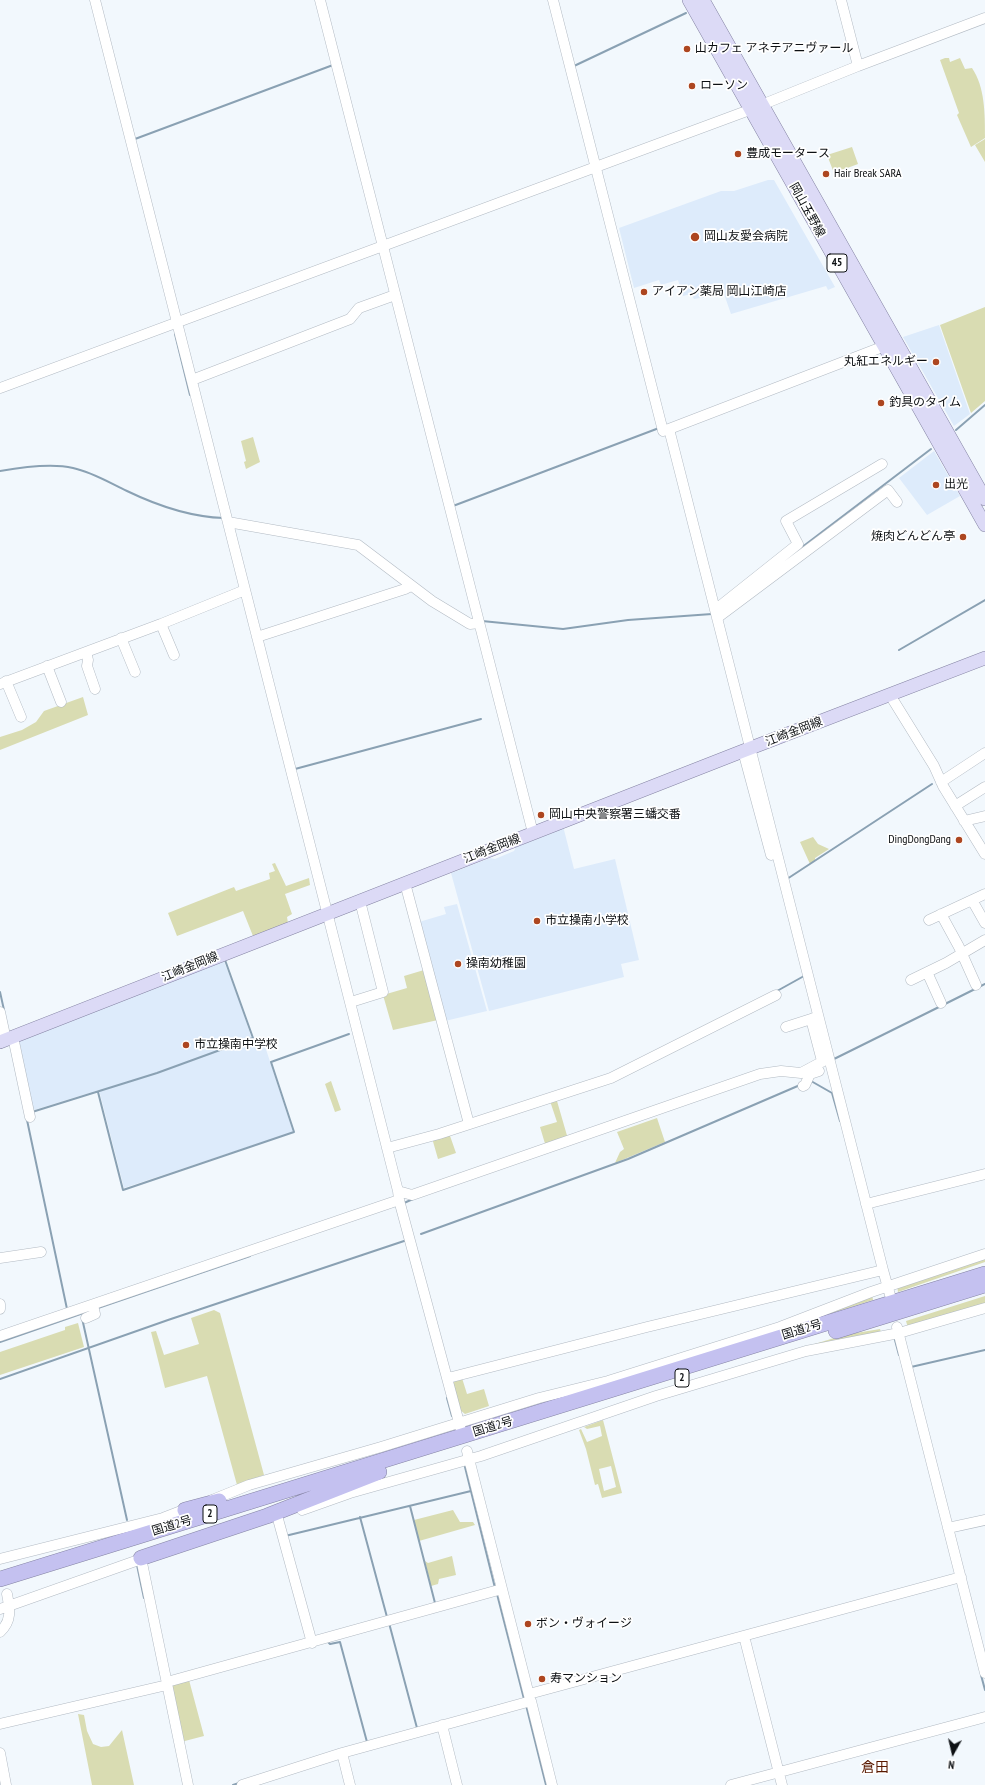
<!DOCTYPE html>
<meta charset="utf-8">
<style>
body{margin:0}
#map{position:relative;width:985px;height:1785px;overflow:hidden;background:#f2f8fd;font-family:"PT Sans Narrow",sans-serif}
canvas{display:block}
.north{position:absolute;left:933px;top:1733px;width:40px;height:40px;-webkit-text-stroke:3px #fff;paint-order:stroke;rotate:188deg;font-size:11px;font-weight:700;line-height:16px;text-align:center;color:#0d1013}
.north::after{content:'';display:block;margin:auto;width:14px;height:18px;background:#0d1013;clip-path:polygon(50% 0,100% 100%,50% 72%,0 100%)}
</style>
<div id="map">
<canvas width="985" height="1785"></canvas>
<div class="north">N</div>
</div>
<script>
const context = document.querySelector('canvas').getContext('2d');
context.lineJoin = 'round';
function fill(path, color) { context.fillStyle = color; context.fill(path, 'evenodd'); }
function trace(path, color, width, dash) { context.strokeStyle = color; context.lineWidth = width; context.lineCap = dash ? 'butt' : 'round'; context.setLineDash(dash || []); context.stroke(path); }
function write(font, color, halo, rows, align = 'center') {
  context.font = font + ' "PT Sans Narrow","Noto Sans JP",sans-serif'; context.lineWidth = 3.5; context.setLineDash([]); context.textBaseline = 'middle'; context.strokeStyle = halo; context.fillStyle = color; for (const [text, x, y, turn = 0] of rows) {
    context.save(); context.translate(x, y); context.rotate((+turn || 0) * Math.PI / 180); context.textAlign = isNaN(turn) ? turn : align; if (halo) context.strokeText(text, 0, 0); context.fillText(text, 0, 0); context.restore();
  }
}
fill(new Path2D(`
 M768 180H774L835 287 828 290 826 286 731 314 724 294 694 299 691 294 683 296 678 280 661 285 659 280 634 288 619 228 721 191H734Z
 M939 325 970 414 954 426 903 337Z
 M934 451 960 496 927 515 899 478Z
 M563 826 574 869 615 859 639 960 621 964 624 977 489 1011 451 873 490 858 495 859 514 851 516 847 552 833 551 831Z
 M457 904 487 1011 445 1021 419 922 446 914 444 907Z
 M223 959 238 997 252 1039 262 1037 293 1132 124 1188 99 1090 31 1111 19 1039Z`), '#ddebfb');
fill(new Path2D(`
 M945 58H949L950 62 960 58 965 69 972 68C985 87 985 114 985 138L971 147 957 115 959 113 940 60Z
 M985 139V162L975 145Z
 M852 147 858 164 834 173 827 155Z
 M985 307V401L971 413 940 325Z
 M253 437 260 462 246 469 244 462 246 461 241 441Z
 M83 697 88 715 0 750V737L22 730 36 722 44 711Z
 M813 837 818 844 829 849 815 858V860L810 864 800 842Z
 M275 863 286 886 309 878 310 885 285 894 292 914 287 917 288 923 253 936 243 911 177 936 168 913 234 887 236 891 270 879 269 873 275 871 272 864Z
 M424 970 438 1020 393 1030 383 995 407 988 404 976Z
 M331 1081 341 1110 335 1112 325 1084Z
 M555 1099 557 1101 568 1139 546 1147 540 1127 557 1122 550 1101Z
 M657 1118 665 1142 615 1163 620 1152 624 1149 617 1132Z
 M449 1133 456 1153 438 1159 432 1138Z
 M985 1256V1262L898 1292 897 1286Z
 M872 1295 873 1300 804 1322Z
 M985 1296V1304L908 1328 906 1321Z
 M214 1310 220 1313 264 1475 237 1485 207 1376 165 1388 151 1332 156 1331 164 1355 199 1344 191 1318Z
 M78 1323 84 1347 0 1375V1352L65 1330V1327Z
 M880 1329 882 1335 808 1346 844 1335Z
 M462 1378 467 1394 484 1389 489 1406 465 1414 460 1410 453 1382Z
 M603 1420 622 1493 602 1498 598 1484 595 1485 586 1449 579 1430 581 1429 587 1442 602 1436 600 1426 587 1429 584 1427ZM611 1466 616 1487 604 1491 599 1469Z
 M453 1510 460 1522H473L475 1525 419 1541 414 1520Z
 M452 1556 456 1575 439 1579 438 1584 431 1586 425 1561 428 1563Z
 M189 1680 204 1736 181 1742 169 1686Z
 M78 1714 84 1715 87 1731 93 1744 101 1747 109 1746 122 1730 134 1785H92Z`), '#d9dcb2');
trace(new Path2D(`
 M574 66 686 13
 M135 139 333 65
 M175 334 190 395
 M956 430 985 405
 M0 471C23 467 51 463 73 468 92 472 110 483 127 491 156 505 191 517 224 518
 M453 506 659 428
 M797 551 931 449
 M482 621 563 629 628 620 712 614
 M899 650 985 600
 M295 769 481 719
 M787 879 932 784
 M979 987 985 984
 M777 991 804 976
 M0 992 4 1010
 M945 1004 975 989
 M832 1060 939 1007
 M811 1081 832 1093 840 1121
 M98 1092 123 1190 294 1132 271 1062 349 1034
 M32 1112 157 1073 253 1038 225 960
 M27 1120 67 1309
 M404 1203 413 1199
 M421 1234 628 1159 800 1085
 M98 1308 250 1256
 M82 1318 127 1520
 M895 1340 899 1355
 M0 1342 92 1310
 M911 1367 985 1350
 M0 1379 168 1320 407 1240
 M447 1398 452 1416
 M465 1467 495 1588
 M410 1506 435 1603
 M360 1517 387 1617
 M285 1536 471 1491
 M137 1565 144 1598
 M497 1594 524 1699
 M389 1623 417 1728
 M328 1642 330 1644 340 1642 367 1742
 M981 1675 985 1690
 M526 1705 546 1785
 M233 1785 239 1783`), '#8aa1b3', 2);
const minor = new Path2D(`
 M95 0 398 1191 399 1200 461 1430
 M320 0 533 833
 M841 0 858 66
 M192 380 350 319 359 308 395 295
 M0 388 744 112 858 66 985 18
 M669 429 890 344
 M228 522 358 545 432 601 470 624 479 623
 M715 608 720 606 798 544 786 521 882 464
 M717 618 888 490 897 502
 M161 624 174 655
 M257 637 405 589 411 586
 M121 638 135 672
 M86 652 88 660 87 666 95 689
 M47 666 61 702
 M6 681 21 717
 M0 684 161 624 245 590
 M890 695 934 766 943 786 985 854
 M743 751 771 855
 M941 782 985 753
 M955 806 985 787
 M964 821 985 816
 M405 883 469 1124
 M972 900 985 923
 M941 914 959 947 976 985
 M929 920 985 894
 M927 972 941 1003
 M911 980 946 963 985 940
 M351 1002 383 992 360 901
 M0 1012 6 1040
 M818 1016 811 1019 822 1061
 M786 1027 811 1019
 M13 1037 30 1117
 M803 1086 805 1085 810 1074 819 1071
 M387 1148 439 1134 611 1078 776 995
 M398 1191 412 1195 760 1074 781 1071 801 1073 829 1058
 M866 1204 985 1174
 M0 1258 41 1252
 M883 1270 890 1295
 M0 1304V1309
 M86 1318 95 1314 93 1305
 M897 1327 985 1673
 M0 1336 399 1200
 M448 1378 647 1327 883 1270 669 429 663 431 553 0
 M467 1451 530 1699
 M212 1500 249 1485 381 1447 539 1398 608 1381 780 1327 871 1292 985 1254
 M302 1510 350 1493 481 1456 656 1396 806 1351 899 1333 985 1308
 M278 1519 312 1643
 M948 1528 985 1520
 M141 1558 188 1785
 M0 1559 163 1518 189 1508
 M0 1609 147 1557
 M0 1632C12 1621 10 1609 7 1594
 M744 1636 782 1785
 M167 1682 502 1589
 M529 1694 961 1577
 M0 1724 167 1685
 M442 1725 457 1785
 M0 1753 6 1785
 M342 1753 350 1785
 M242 1785 342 1753 531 1701 552 1785
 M731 1785 985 1717`);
const major = new Path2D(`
 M689 0 985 525
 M703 0 985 499
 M0 1042 743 751 985 658`);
const highway = new Path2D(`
 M836 1331 985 1285
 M185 1510 219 1501
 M141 1558 267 1516 379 1472
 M0 1579 985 1274`);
trace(minor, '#b2bac3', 11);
trace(major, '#8483a3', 14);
trace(highway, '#8483a3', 16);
trace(minor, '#fff', 10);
trace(major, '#dcdaf6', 13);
trace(highway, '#c4c1f0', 15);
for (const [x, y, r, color] of [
 [687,49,4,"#ad4620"],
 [692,86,4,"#ad4620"],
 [738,154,4,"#ad4620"],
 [826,174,4,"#ad4620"],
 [695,237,5,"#ad4620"],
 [644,292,4,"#ad4620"],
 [936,362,4,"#ad4620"],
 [881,403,4,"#ad4620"],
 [936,485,4,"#ad4620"],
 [963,537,4,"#ad4620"],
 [541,815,4,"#ad4620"],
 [959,840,4,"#ad4620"],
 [537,921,4,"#ad4620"],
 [458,964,4,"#ad4620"],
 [186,1045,4,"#ad4620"],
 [528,1624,4,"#ad4620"],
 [542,1679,4,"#ad4620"]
]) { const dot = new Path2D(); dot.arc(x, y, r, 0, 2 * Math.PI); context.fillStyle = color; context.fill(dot); trace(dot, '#fff', 1.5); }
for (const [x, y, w] of [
 [837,263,20],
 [682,1378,14],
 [210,1514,14]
]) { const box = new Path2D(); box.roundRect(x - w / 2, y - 9, w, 18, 3); context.fillStyle = '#fff'; context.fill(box); trace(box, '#0d1013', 1); }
write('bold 11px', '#0d1013', null, [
 ["45",837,263],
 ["2",682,1378],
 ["2",210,1514]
]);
write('12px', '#0d1013', '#fff', [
 ["山カフェ アネテアニヴァール",695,49],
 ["ローソン",700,86],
 ["豊成モータース",746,154],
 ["Hair Break SARA",834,174],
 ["岡山友愛会病院",704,237],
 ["アイアン薬局 岡山江崎店",652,292],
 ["丸紅エネルギー",928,362,"right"],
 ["釣具のタイム",889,403],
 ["出光",944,485],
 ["焼肉どんどん亭",955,537,"right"],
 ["岡山中央警察署三蟠交番",549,815],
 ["DingDongDang",951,840,"right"],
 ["市立操南小学校",545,921],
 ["操南幼稚園",466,964],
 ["市立操南中学校",194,1045],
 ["ボン・ヴォイージ",536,1624],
 ["寿マンション",550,1679]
], 'left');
write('12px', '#0d1013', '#fff', [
 ["岡山玉野線",807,210,61],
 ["江崎金岡線",794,732,-21],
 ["江崎金岡線",492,849,-21],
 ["江崎金岡線",190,967,-22],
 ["国道2号",802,1330,-17],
 ["国道2号",493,1427,-17],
 ["国道2号",172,1526,-17]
]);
write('14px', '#5a1900', '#fff', [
 ["倉田",875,1768]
]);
</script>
